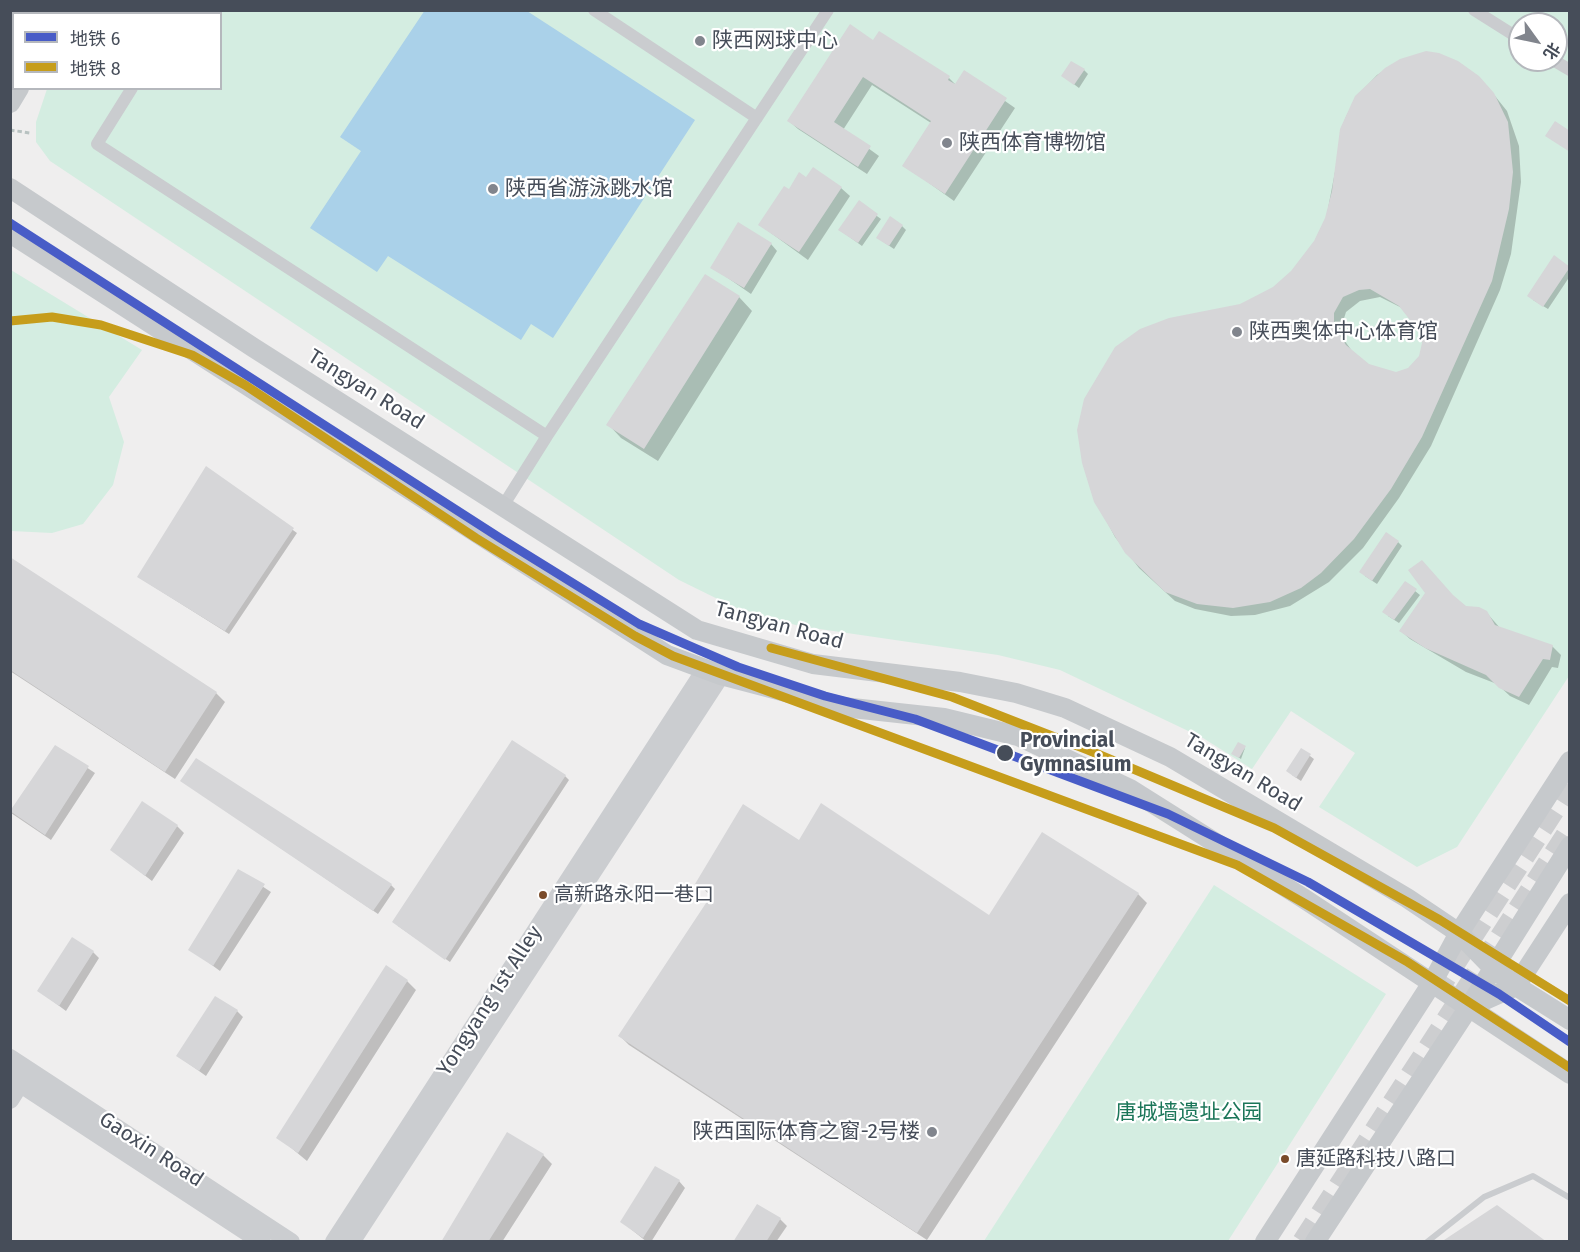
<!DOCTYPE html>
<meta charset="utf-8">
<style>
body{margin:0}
#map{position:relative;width:1580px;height:1252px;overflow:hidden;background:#efeeee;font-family:"Fira Sans","Noto Sans SC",sans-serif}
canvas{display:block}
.frame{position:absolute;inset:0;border:12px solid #464d59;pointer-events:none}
.legend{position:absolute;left:12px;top:12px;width:210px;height:78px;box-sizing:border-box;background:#fff;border:2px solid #b5b8bd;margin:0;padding:8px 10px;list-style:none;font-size:18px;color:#464d59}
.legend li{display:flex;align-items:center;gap:12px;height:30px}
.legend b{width:30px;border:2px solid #b5b8bd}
.north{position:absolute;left:1508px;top:12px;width:60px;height:60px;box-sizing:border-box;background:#fff;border:2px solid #b5b8bd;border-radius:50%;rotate:123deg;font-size:16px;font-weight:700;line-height:24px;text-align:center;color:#464d59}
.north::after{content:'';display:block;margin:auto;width:21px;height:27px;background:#81858d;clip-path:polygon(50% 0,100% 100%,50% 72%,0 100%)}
</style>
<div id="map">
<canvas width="1580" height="1252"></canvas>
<div class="frame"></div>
<ul class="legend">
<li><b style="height:8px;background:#485cc7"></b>地铁 6</li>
<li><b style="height:8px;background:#c69d1b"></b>地铁 8</li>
</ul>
<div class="north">北</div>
</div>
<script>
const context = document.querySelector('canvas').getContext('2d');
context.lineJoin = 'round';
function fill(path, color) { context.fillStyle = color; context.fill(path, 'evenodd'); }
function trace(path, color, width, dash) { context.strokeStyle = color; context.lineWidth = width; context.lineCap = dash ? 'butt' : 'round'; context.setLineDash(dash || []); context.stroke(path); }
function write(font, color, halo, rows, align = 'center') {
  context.font = font + ' "Fira Sans","Noto Sans SC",sans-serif'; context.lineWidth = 4.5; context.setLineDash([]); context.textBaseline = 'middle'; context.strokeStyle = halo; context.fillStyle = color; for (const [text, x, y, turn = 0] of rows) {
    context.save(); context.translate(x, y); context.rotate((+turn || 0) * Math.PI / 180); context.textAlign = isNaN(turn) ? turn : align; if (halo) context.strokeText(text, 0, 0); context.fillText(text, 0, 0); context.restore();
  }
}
fill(new Path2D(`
 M94 11H1569V676L1457 847 1417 867 1319 807 1355 753 1291 711 1252 769 1203 738 1060 670 998 655 799 626 734 607 679 580 50 161 36 142V122L47 89 220 88V14L92 13ZM1520 24H1556V60H1520Z
 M11 270 142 350 109 397 124 442 113 485 83 524 52 533 11 531Z
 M1214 885 1386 994 1228 1241H984Z`), '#d4ede1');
fill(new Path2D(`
 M425 10 527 11 695 120 553 338 531 324 521 340 388 256 377 272 310 228 361 151 340 137Z`), '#aad1e9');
fill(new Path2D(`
 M874 42 949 78 956 85 964 72 1015 108 954 201 904 165 931 123 872 85 843 130 879 156 867 174 798 129 789 121Z
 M1401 60 1487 86 1507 111 1519 146 1521 182 1511 254 1500 290 1431 446 1399 498 1363 548 1329 582 1290 606 1255 615 1231 616 1195 609 1175 601 1139 568 1115 537 1096 501 1240 305 1274 288 1292 272 1315 242 1326 219 1345 119 1356 97 1377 75ZM1380 297 1402 308 1423 337V350L1418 361 1408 369 1396 373 1377 369 1357 358 1342 337 1341 328 1346 312 1360 301Z
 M1084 70 1088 74 1079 88 1063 76Z
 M807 179 841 188 850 196 808 260 760 225Z
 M859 203 881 219 862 246 844 233Z
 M902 226 906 230 894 249 882 241Z
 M771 244 777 251 751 294 712 267Z
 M1570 267V276L1548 309 1533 300Z
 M739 297 752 311 658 461 621 438 608 424Z
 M207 468 297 533 229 634 143 580Z
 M1398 542 1402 546 1377 584 1365 576Z
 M10 558 216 693 225 702 175 779 10 671Z
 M1405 583 1420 595 1399 623 1388 616Z
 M1456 599 1466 607 1486 612 1500 628 1552 646 1561 655 1558 668 1552 667 1529 705 1510 696 1497 684 1466 672 1410 639 1401 631Z
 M56 747 95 773 51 840 11 813Z
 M1245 748 1241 759 1235 755Z
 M1302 750 1314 759 1301 781 1292 775Z
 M565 776 569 780 450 962 398 926Z
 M186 784 391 885 395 889 378 914Z
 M177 826 184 833 152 881 112 850Z
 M800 842 989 917 1138 894 1147 903 927 1240 629 1045 620 1036 712 897 697 883Z
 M239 871 271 892 220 971 190 949Z
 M93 952 99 958 66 1011 39 991Z
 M407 981 416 990 307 1161 278 1137Z
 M237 1011 243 1017 206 1076 178 1056Z
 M543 1155 552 1164 502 1242H443Z
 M679 1181 685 1188 651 1242H647L622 1222Z
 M780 1219 787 1226 776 1242H735Z`), '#0003');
fill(new Path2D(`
 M850 24 873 40 879 31 950 76 948 80 955 84 964 70 1007 98 945 194 902 166 931 121 863 77 834 122 871 146 858 167 787 121Z
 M1426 51 1439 53 1458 61 1479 76 1494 93 1508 122 1513 172 1509 209 1492 281 1422 437 1391 489 1354 539 1321 573 1301 588 1270 602 1233 608 1197 604 1165 592 1125 553 1094 502 1082 463 1077 430 1084 399 1115 347 1140 329 1169 318 1240 304 1273 287 1291 271 1314 241 1325 218 1332 191 1340 129 1355 96 1385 68 1400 59ZM1370 289 1399 306 1421 334 1422 343 1419 356 1408 368 1396 372 1369 364 1346 345 1334 327V313L1343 297 1359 290Z
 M1071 61 1085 69 1074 85 1061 76Z
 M1555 121 1570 131V152L1545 136Z
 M813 167 842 187 799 252 758 225 784 186 789 189 799 172 806 177Z
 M859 200 878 214 858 243 838 230Z
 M890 216 903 225 889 246 876 238Z
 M738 222 772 243 744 288 710 268Z
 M1554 255 1570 267 1543 307 1527 296Z
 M705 274 740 296 644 449 606 425Z
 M206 466 294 528 225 631 137 577Z
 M1386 532 1399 541 1372 581 1359 572Z
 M10 557 217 692 165 772 10 670Z
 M1422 560 1453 595 1466 606 1479 607 1487 611 1495 625 1553 645 1550 660 1543 659 1519 697 1499 688 1486 675 1425 648 1399 631 1425 593 1408 570Z
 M1405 581 1417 589 1394 620 1382 612Z
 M512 740 566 775 445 960 392 922Z
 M1238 742 1246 746 1239 758 1231 754Z
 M55 745 89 766 45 835 10 811Z
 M1301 748 1311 754 1296 778 1286 771Z
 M196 758 392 884 373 911 180 781Z
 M142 801 178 825 145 876 110 850Z
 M821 803 989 915 1042 832 1139 893 917 1233 618 1036 712 894 695 884 743 804 799 840Z
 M238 869 265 884 213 966 188 950Z
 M72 937 94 951 59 1006 37 991Z
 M386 965 408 980 298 1153 276 1138Z
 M215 996 238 1010 199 1071 176 1056Z
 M507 1132 544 1154 488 1242H441Z
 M655 1166 680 1180 643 1238 620 1222Z
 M757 1204 781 1218 766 1242H733Z
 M1497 1205 1547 1242H1441Z`), '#d6d6d8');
trace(new Path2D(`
 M1434 995 1570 785
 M1303 1242 1570 830`), '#cdced0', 22, [22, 11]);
trace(new Path2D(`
 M10 130 30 133`), '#b8c2c1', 3, [4.5, 3]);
trace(new Path2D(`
 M1427 1242 1484 1197 1533 1176 1570 1198`), '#cacccf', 6);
trace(new Path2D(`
 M594 10 757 118
 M1474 10 1520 39
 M181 14 183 10
 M1553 60 1570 70
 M132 88 97 144 547 436 828 10
 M503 506 547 436`), '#cacccf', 12);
trace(new Path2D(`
 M10 1058 291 1242
 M10 1077 262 1242
 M10 1100 27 1073
 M334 1242 705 670
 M351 1242 721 675`), '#cbcdd0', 18);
trace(new Path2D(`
 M41 14 43 10
 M66 14 68 10
 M10 19 14 14
 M10 60 14 56
 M10 103 19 88
 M10 188 254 348 697 630 813 664 960 682 1016 693 1065 708 1170 757 1407 898 1459 933 1493 968 1516 986 1570 1020
 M10 233 667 655 721 675 843 707 944 718 1018 736 1130 789 1303 898 1570 1074
 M1469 1007 1516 986 1570 903
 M1265 1242 1432 983 1459 933 1570 761
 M1315 1242 1469 1007 1570 846`), '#c6c9cc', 20);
trace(new Path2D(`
 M10 223 500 538 639 624 738 667 825 696 915 719 1168 814 1308 882 1499 994 1570 1042`), '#485cc7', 9);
trace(new Path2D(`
 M10 321 52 317 101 325 192 355 245 385 476 538 635 636 673 656 1237 865 1406 961 1570 1068
 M771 648 952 697 1088 750 1274 828 1440 920 1570 1001`), '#c69d1b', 9);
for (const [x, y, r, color] of [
 [700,41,6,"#81858d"],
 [947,143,6,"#81858d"],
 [493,189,6,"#81858d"],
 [1237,332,6,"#81858d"],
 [1005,753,9,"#464d59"],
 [543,895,5,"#7a4b2a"],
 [932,1132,6,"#81858d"],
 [1285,1159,5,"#7a4b2a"]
]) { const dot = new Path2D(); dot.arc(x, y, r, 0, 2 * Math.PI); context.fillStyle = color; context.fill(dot); trace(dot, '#fff', 2); }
write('20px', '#464d59', '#fff', [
 ["高新路永阳一巷口",554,895],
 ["唐延路科技八路口",1296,1159]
], 'left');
write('21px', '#464d59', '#fff', [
 ["陕西网球中心",712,41],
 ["陕西体育博物馆",959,143],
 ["陕西省游泳跳水馆",505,189],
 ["陕西奥体中心体育馆",1249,332],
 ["陕西国际体育之窗-2号楼",920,1132,"right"]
], 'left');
write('21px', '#464d59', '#fff', [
 ["Tangyan Road",366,390,32],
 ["Tangyan Road",779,626,15],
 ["Tangyan Road",1243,773,31],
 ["Yongyang 1st Alley",490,1001,-57],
 ["Gaoxin Road",151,1150,33]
]);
write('bold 21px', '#464d59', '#fff', [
 ["Provincial",1020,741],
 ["Gymnasium",1020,765]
], 'left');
write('21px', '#1b7659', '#fff', [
 ["唐城墙遗址公园",1189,1113]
]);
</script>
